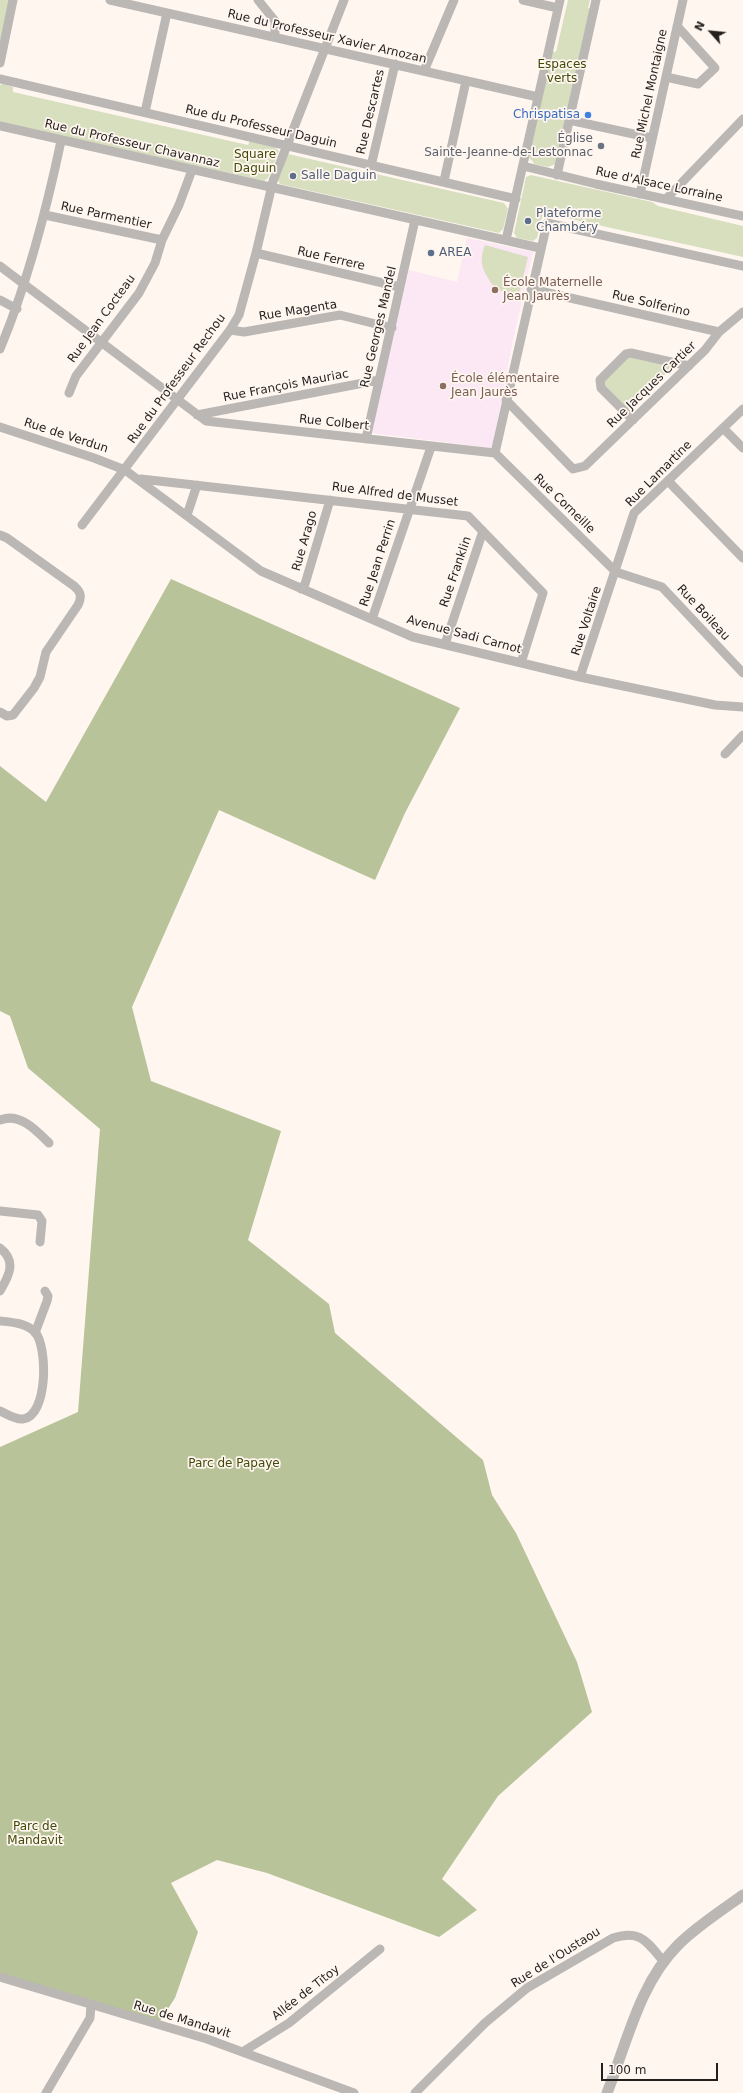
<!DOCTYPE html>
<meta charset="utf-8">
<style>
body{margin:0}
#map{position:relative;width:743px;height:2093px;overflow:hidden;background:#fff6f0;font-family:"DejaVu Sans",sans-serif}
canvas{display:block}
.north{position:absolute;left:691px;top:12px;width:40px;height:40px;-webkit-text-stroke:3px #fff6f0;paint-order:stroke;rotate:297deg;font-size:11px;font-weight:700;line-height:16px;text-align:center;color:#231f1d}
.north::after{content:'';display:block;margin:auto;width:14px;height:18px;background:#231f1d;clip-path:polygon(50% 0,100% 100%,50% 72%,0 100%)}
.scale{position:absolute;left:601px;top:2063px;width:117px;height:18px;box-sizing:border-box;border:2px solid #231f1d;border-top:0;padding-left:5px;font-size:12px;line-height:14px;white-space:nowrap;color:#231f1d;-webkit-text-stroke:3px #fff6f0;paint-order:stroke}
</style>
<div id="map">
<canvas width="743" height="2093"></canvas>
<div class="north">N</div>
<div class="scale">100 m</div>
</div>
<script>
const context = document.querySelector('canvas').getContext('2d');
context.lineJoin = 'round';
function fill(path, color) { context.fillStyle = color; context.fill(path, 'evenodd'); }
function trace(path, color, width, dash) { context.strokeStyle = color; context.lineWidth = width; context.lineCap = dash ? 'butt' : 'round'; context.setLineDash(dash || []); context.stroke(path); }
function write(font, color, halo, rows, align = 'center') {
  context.font = font + ' "DejaVu Sans",sans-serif'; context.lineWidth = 3.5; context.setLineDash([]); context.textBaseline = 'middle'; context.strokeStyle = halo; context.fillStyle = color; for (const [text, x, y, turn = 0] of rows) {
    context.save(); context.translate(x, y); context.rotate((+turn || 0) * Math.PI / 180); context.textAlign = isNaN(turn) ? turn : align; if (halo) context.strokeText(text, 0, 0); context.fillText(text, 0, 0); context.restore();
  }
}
fill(new Path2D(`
 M467 238 533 252 513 340 492 448 371 433 409 270 457 282Z`), '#fce7f5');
fill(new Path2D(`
 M0 0H9L0 42Z
 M568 0H590L588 8 591 9 556 164 548 167 534 164 532 160 531 161 529 155 552 51 556 52Z
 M3 84 13 87V92L248 145 250 140 273 146 279 151 268 178 264 181 0 122V85Z
 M288 154 504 203 508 209 503 229 499 233 280 184 277 179Z
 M531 175 652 202 658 206 743 226V257L543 213 537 238 533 241 517 238 514 233 526 177Z
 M485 245 528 257 519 294 496 290C485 273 477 265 485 245Z
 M627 355 675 365 627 411 601 381Z`), '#d7dfbf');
fill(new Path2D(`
 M171 579 460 708 405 813 375 880 219 810 132 1007 151 1081 281 1131 248 1240 329 1304 335 1333 483 1460 492 1495 516 1533 577 1662 592 1712 498 1796 442 1879 477 1910 439 1937 267 1873 217 1860 171 1883 198 1932 175 1998 158 2024 0 1977V1447L78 1412 100 1129 28 1068 10 1016 0 1011V766L46 802Z`), '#b9c39a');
trace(new Path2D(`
 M110 0 538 97
 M258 0 275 21V37
 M523 0 558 8
 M0 63 13 0
 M424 71 454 0
 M666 77 698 84 715 68 677 26
 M0 79 516 199
 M145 112 167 13
 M569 120 652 138
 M0 126 540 248
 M371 166 395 64
 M523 166 596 184 743 216
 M557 175 596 0
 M444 181 466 81
 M640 194 683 0
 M666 199 743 119
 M45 215 162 240
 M506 240 560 0
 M256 253 400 287
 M0 266 206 421 495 453
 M531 289 719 332
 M0 300 17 309
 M230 330 244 332 340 315 392 328
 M0 349C28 282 46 212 61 141
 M69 393 76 376 139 293 155 263 162 240 179 205 192 170
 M506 400 573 469 585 466 705 350 719 332 743 312
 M197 415 379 380
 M633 420 601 388 600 380 626 354 631 353 689 366
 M0 427 94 458 125 470 261 571 413 637 580 677 715 705 743 707
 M723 428 743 448
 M366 439 415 220
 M495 453 547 223 743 266
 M495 453 616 572 662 587 743 673
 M141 479 468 516 543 593 521 663
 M669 482 743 558
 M187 515 197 485
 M82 525 230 330 239 315 256 253 273 181 344 0
 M0 535 7 538 74 586C81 592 82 597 78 605L46 652 40 677 34 688 13 715 7 716 0 712
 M301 589 305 584 330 500
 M372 619 431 447
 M445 644 483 531
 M580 677 634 513 743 409
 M725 754 743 735
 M0 1120C20 1112 37 1131 49 1143
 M0 1211 38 1215 42 1221 40 1242
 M0 1248C17 1261 9 1276 0 1291
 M0 1321C11 1322 26 1323 35 1332 48 1347 48 1416 23 1419 15 1420 7 1414 0 1411
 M35 1333 47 1301 48 1296 45 1291
 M0 1977 207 2039 354 2093
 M244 2051 289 2023 380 1949
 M46 2093 90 2018 91 2005
 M415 2093 485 2023 527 1988 613 1938C641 1929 647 1942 664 1962`), '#bbb7b4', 9);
trace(new Path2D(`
 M607 2093C627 2043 639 1984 678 1945 697 1926 721 1911 743 1895`), '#bbb7b4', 11);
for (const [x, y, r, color] of [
 [588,115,4,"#3f7fe0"],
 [601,146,4,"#6b7280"],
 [293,176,4,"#5c6f8a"],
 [528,221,4,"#5c6f8a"],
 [431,253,4,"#5c6f8a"],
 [495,290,4,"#8d6e63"],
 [443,386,4,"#8d6e63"]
]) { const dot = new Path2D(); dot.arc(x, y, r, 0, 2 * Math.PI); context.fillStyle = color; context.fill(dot); trace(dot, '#fff6f0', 1.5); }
write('12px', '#231f1d', '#fff6f0', [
 ["Rue du Professeur Xavier Arnozan",327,37,13],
 ["Rue Michel Montaigne",650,94,-78],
 ["Rue Descartes",371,112,-77],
 ["Rue du Professeur Daguin",261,127,13],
 ["Rue du Professeur Chavannaz",132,144,13],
 ["Rue d'Alsace Lorraine",659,185,12],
 ["Rue Parmentier",106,216,12],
 ["Rue Ferrere",331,259,13],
 ["Rue Solferino",651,304,13],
 ["Rue Magenta",298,311,-9],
 ["Rue Jean Cocteau",102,319,-54],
 ["Rue Georges Mandel",379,327,-77],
 ["Rue du Professeur Rechou",177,379,-54],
 ["Rue Jacques Cartier",652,385,-44],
 ["Rue François Mauriac",286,386,-11],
 ["Rue Colbert",334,423,6],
 ["Rue de Verdun",66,436,18],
 ["Rue Lamartine",659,474,-45],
 ["Rue Alfred de Musset",395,495,7],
 ["Rue Corneille",564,504,44],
 ["Rue Arago",305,541,-74],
 ["Rue Jean Perrin",378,563,-72],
 ["Rue Franklin",456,572,-71],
 ["Rue Boileau",703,613,47],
 ["Rue Voltaire",587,621,-72],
 ["Avenue Sadi Carnot",464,635,15],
 ["Rue de l'Oustaou",556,1958,-32],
 ["Allée de Titoy",306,1993,-38],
 ["Rue de Mandavit",182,2020,17]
]);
write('12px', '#3f4a06', '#fff6f0', [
 ["Espaces",562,65],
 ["verts",562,79],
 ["Square",255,155],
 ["Daguin",255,169],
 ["Parc de Papaye",234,1464],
 ["Parc de",35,1827],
 ["Mandavit",35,1841]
]);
write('12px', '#366cbe', '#fff6f0', [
 ["Chrispatisa",580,115]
], 'right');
write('12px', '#5b616d', '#fff6f0', [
 ["Église",593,139],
 ["Sainte-Jeanne-de-Lestonnac",593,153]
], 'right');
write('12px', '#4e5e75', '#fff6f0', [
 ["Salle Daguin",301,176],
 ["Plateforme",536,214],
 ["Chambéry",536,228],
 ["AREA",439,253]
], 'left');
write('12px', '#785e54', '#fff6f0', [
 ["École Maternelle",503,283],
 ["Jean Jaurès",503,297],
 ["École élémentaire",451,379],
 ["Jean Jaurès",451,393]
], 'left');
</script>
